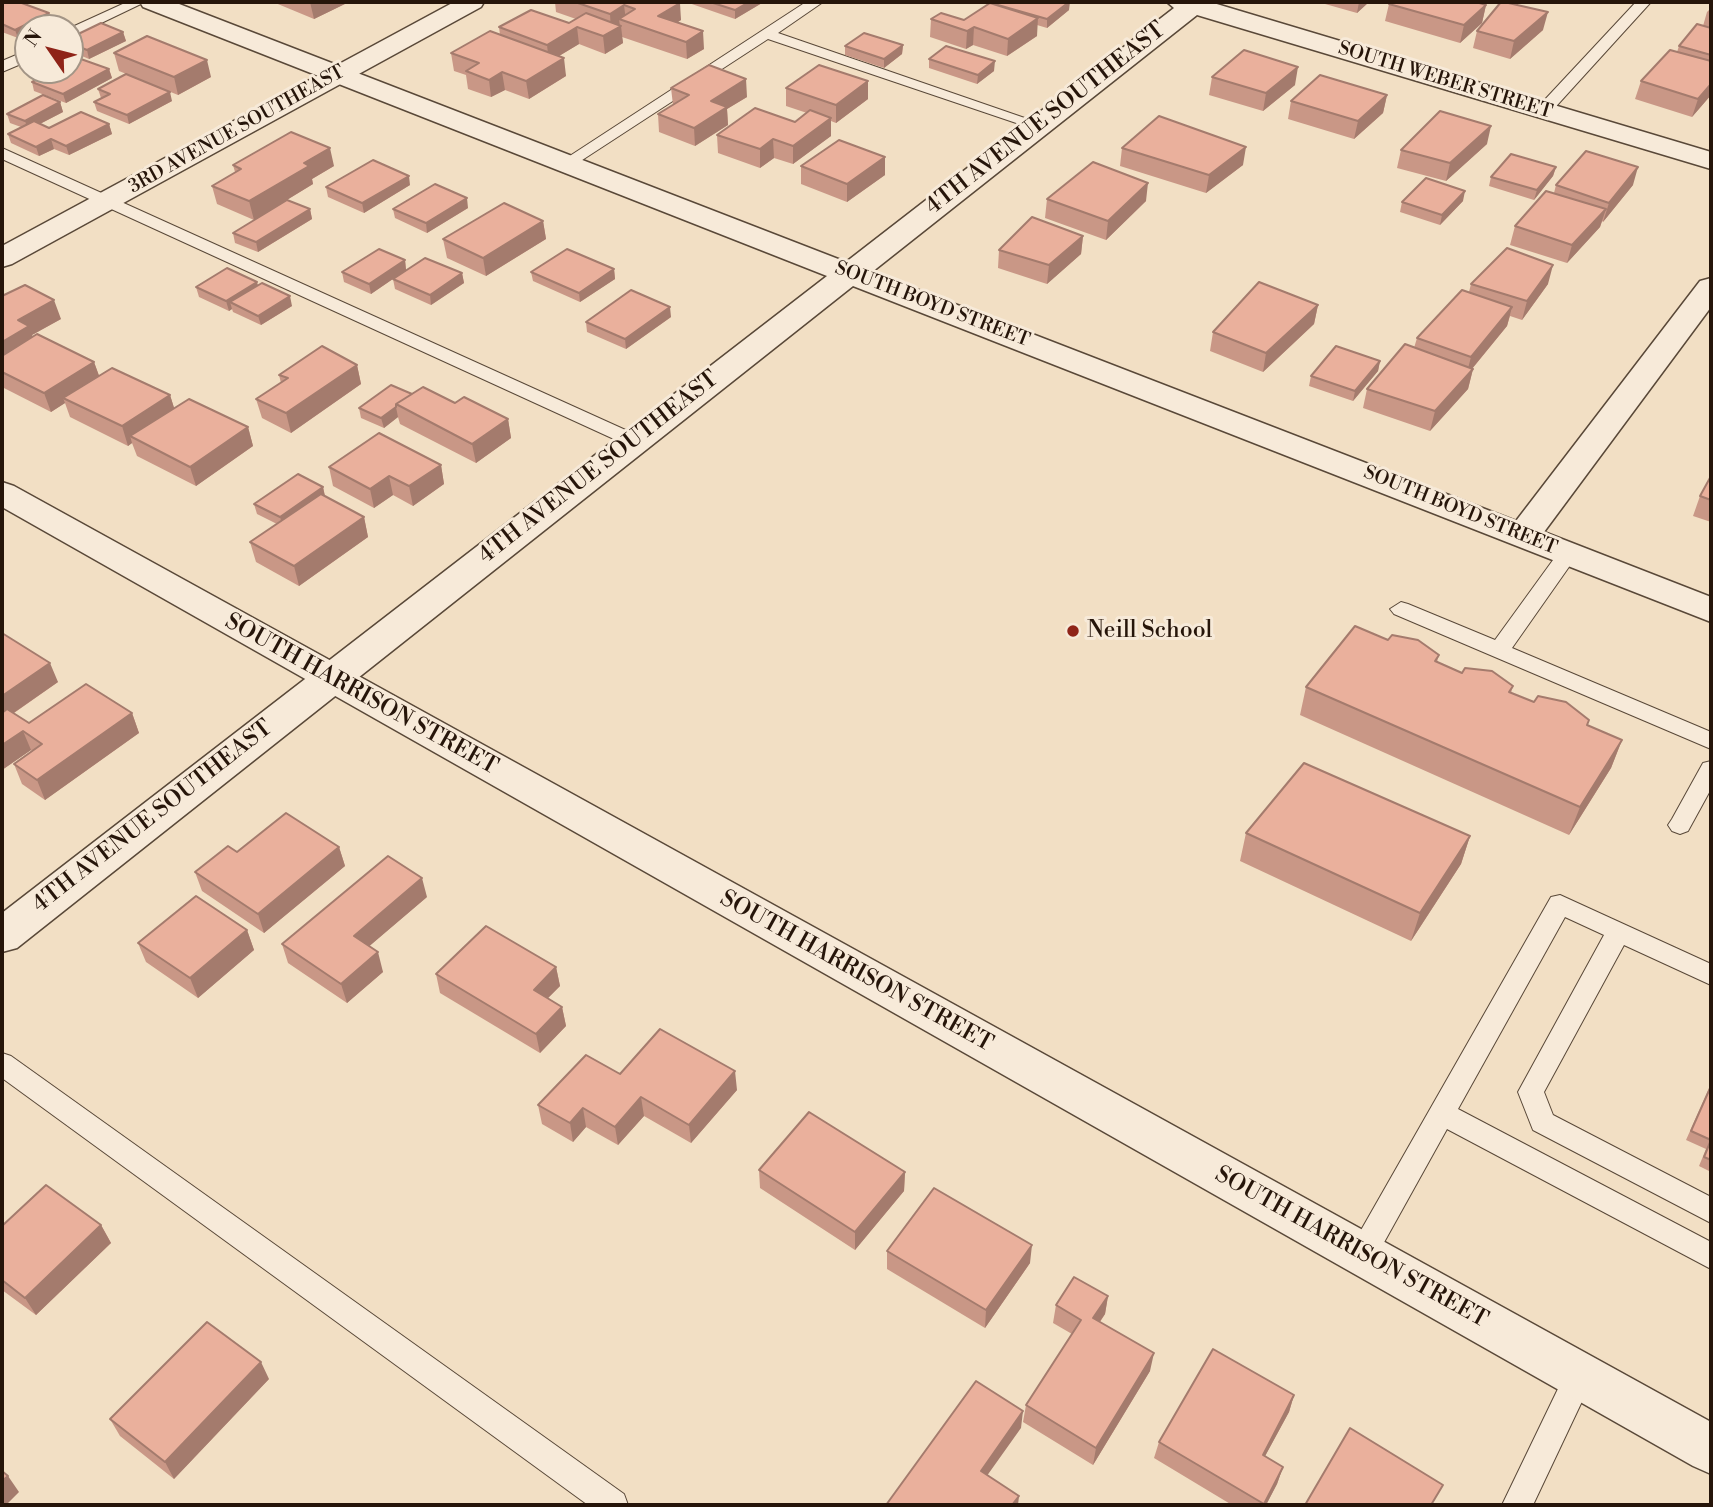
<!DOCTYPE html>
<style>
body{margin:0}
#map{position:relative;width:1713px;height:1507px;overflow:hidden;background:#f2dfc4;font-family:"Libre Bodoni",serif}
canvas{display:block}
.frame{position:absolute;inset:0;border:4px solid #26150a;pointer-events:none}
.north{position:absolute;left:14px;top:14px;width:70px;height:70px;box-sizing:border-box;background:#f7ead9;border:2px solid #a39586;border-radius:50%;rotate:305deg;font-size:19px;font-weight:700;line-height:28px;text-align:center;color:#26150a}
.north::after{content:'';display:block;margin:auto;width:24px;height:32px;background:#8f2418;clip-path:polygon(50% 0,100% 100%,50% 72%,0 100%)}
</style>
<div id="map">
<canvas width="1713" height="1507"></canvas>
<div class="frame"></div>
<div class="north">N</div>
</div>
<script>
const context = document.querySelector('canvas').getContext('2d');
context.lineJoin = 'round';
function trace(path, color, width, dash) { context.strokeStyle = color; context.lineWidth = width; context.lineCap = dash ? 'butt' : 'round'; context.setLineDash(dash || []); context.stroke(path); }
function fill(path, color) { context.fillStyle = color; context.fill(path, 'evenodd'); }
function write(font, color, halo, rows, align = 'center') {
  context.font = font + ' "Libre Bodoni",serif'; context.lineWidth = 6; context.setLineDash([]); context.textBaseline = 'middle'; context.strokeStyle = halo; context.fillStyle = color; for (const [text, x, y, turn = 0] of rows) {
    context.save(); context.translate(x, y); context.rotate((+turn || 0) * Math.PI / 180); context.textAlign = isNaN(turn) ? turn : align; if (halo) context.strokeText(text, 0, 0); context.fillText(text, 0, 0); context.restore();
  }
}
const service = new Path2D(`
 M127 2H145L70 38V28Z
 M806 2H823L778 33 1045 125 1037 130 1031 128 768 39 573 166 567 168 559 163Z
 M1636 2H1651L1550 113H1538V107Z
 M28 50V61L2 72V61Z
 M2 148 641 437 644 441 634 447 627 445 2 159Z
 M1568 547 1578 554 1512 648 1711 732V749L1394 614 1390 609 1401 602 1408 604 1495 640 1561 549Z
 M1711 761V789L1688 831 1680 834 1672 831 1668 825 1672 819 1703 763Z
 M1560 895 1711 964V985L1624 945 1544 1092 1553 1115 1711 1197V1223L1533 1130 1518 1092 1604 935 1565 917 1458 1109 1711 1242V1269L1447 1129 1372 1264 1362 1268 1352 1264 1348 1255 1352 1246 1551 897Z
 M2 1053 11 1056 624 1494 628 1505H588L2 1078Z
 M1579 1362 1589 1366 1594 1376 1533 1505H1502L1569 1366Z`);
const minor = new Path2D(`
 M140 2H174L846 262 1174 8 1167 2H1210L1711 152V169L1197 15 872 272 1516 521 1700 281 1711 278V307L1544 532 1711 597V622L853 286 17 948 2 952V913L827 276 143 7Z`);
const tertiary = new Path2D(`
 M454 2H484L481 7 12 264 2 267V246Z
 M2 482 14 486 1711 1422V1474L1693 1466 2 507Z`);
trace(service, '#594838', 2);
trace(minor, '#594838', 3);
trace(tertiary, '#594838', 3);
fill(service, '#f7ead9');
fill(minor, '#f7ead9');
fill(tertiary, '#f7ead9');
fill(new Path2D(`
 M2 2 52 22 40 28H28V34L18 38 2 32Z
 M273 2H349L314 19Z
 M555 2H677L681 20 678 22 704 49 687 59 622 37 623 43 605 54 579 44 559 56 566 76 529 99 505 90 491 97 468 89 466 75 454 71 451 53 500 35 499 27 569 23 576 19 556 12Z
 M686 2H762V3L735 19Z
 M1318 2H1369L1357 13Z
 M991 3 1069 10 1047 28 1037 25V36L1007 56 973 45 966 49 930 37 931 19 964 20Z
 M1389 4 1486 5 1482 23 1460 43 1385 21Z
 M1711 8V95L1692 117 1635 99 1641 81 1677 52 1679 46 1703 26 1707 12Z
 M1543 30 1510 59 1473 48 1477 31Z
 M123 32 126 41 89 59 70 51V38Z
 M903 45 902 54 884 68 845 55V46Z
 M114 53 211 77 178 95 119 71Z
 M929 59 994 71 977 84 929 68Z
 M109 69 112 78 66 103 34 91 32 82Z
 M1212 77 1295 85 1263 111 1209 95Z
 M868 81V99L836 123 831 121V136L793 164 774 158 760 168 718 153 717 135 795 122 807 113 786 106V88Z
 M671 88 747 97 727 109 728 125 695 146 659 132 658 114 673 105Z
 M98 89 172 101 129 124 97 111 94 102 101 98Z
 M1387 95 1383 113 1354 139 1288 119 1291 101Z
 M60 102 63 112 40 124 49 128 109 124 112 134 69 155 54 149 39 156 11 143 8 134 21 127 10 123 7 114Z
 M1487 144 1446 181 1397 168 1401 150Z
 M1122 148 1243 165 1206 193 1120 166Z
 M885 157V175L847 202 801 184V166Z
 M233 165 334 166 312 179 313 184 254 220 217 204 212 186 235 172Z
 M1556 167 1553 176 1534 200 1489 186 1491 177Z
 M410 185 364 213 328 197 326 187Z
 M1556 185H1633L1603 222 1602 221 1600 227 1567 263 1510 245 1515 226 1554 193Z
 M1047 199 1146 201 1106 240 1045 218Z
 M1463 201 1440 225 1400 212 1402 202Z
 M468 208 427 233 395 218 393 209Z
 M310 209 312 219 258 252 235 243 233 233Z
 M543 221 546 239 486 276 447 258 443 239Z
 M1083 236 1081 254 1047 284 998 268 999 250Z
 M405 260 406 270 371 294 344 282 342 272Z
 M614 269 615 279 580 302 533 281 531 272Z
 M462 273 464 283 431 305 395 289 393 279Z
 M1471 284H1548L1522 320 1510 316 1507 326 1472 369H1473L1468 389 1430 431 1363 408 1367 389 1414 348 1417 338 1469 292Z
 M258 285 292 306 261 325 233 312 232 309 229 311 199 297 196 287Z
 M2 296 61 319 32 335 33 337 94 362 99 376 170 395 174 408 248 427 253 446 196 486 137 456 132 443 128 446 70 417 65 403 51 412 2 387Z
 M1318 305 1314 324 1263 372 1210 351 1213 332Z
 M671 317 626 349 587 332 586 322Z
 M1380 361 1378 371 1353 401 1309 386 1311 376Z
 M357 365 361 384 291 433 262 418 256 399 281 383 279 375Z
 M411 394 455 403 508 419 511 438 476 463 400 424 398 417 384 428 361 418 359 408Z
 M441 465 444 484 413 506 393 495 374 508 333 486 329 467Z
 M1711 476V522L1693 516 1700 496Z
 M323 487 325 496 364 517 368 537 299 586 256 562 250 542 277 524 257 514 254 504Z
 M2 633 58 682 14 713 29 723 132 713 139 733 45 800 22 784 14 764 32 751 31 750 2 770Z
 M1388 640 1439 655 1437 662 1462 673 1513 686 1511 693 1622 740 1611 768 1569 835 1300 715 1306 687Z
 M1246 833 1470 836 1461 864 1411 941 1240 861Z
 M339 847 345 866 264 933 202 891 195 872 237 852Z
 M427 897 369 946 383 972 347 1003 288 963 282 944Z
 M247 930 254 950 198 998 146 962 138 943Z
 M556 967 560 986 548 998 562 1007 566 1026 540 1053 440 993 436 974Z
 M620 1074 737 1090 691 1143 644 1116 618 1145 586 1127 573 1142 542 1124 538 1105Z
 M1711 1084V1172L1699 1166 1706 1149 1686 1140Z
 M759 1170 905 1172 904 1191 855 1250 760 1188Z
 M101 1225 111 1243 36 1315 2 1290V1226Z
 M887 1251 1030 1263 985 1328 887 1269Z
 M1108 1296 1105 1314 1100 1322 1150 1371 1093 1465 1023 1422 1026 1405 1072 1334 1053 1323 1056 1305Z
 M269 1379 174 1479 120 1436 110 1419Z
 M1294 1395 1289 1412 1265 1456 1283 1467 1277 1484 1266 1505H1232L1154 1458 1159 1442Z`), '#c99786');
fill(new Path2D(`
 M310 2H349L314 19Z
 M749 2H762V3L735 19V10Z
 M1070 2 1069 10 1047 28V19Z
 M1359 2H1369L1357 13Z
 M680 3 681 20 660 33 658 16Z
 M624 5 626 21 619 19 620 26 611 31 610 14Z
 M1486 5 1482 23 1460 43 1464 25Z
 M1548 12 1543 30 1510 59 1514 41Z
 M49 13 52 22 40 28H28V34L18 38 15 30Z
 M1038 18 1037 36 1007 56 1008 39Z
 M621 26 623 43 605 54 603 36Z
 M577 27 579 44 549 62 547 45Z
 M974 27 973 45 966 49 967 31Z
 M703 31 704 49 687 59 686 42Z
 M123 32 126 41 89 59 87 50Z
 M903 45 902 54 884 68V59Z
 M564 58 566 76 529 99 526 81Z
 M207 60 211 77 178 95 174 77Z
 M995 61 994 71 977 84 978 75Z
 M1298 67 1295 85 1263 111 1266 93Z
 M109 69 112 78 66 103 63 94Z
 M502 72 505 90 491 97 489 80Z
 M746 79 747 97 727 109 728 125 695 146 694 128 711 101Z
 M868 81V99L836 123V105Z
 M1711 84V95L1692 117 1698 99Z
 M170 92 172 101 129 124 127 115Z
 M1387 95 1383 113 1354 139 1358 121Z
 M60 102 63 112 28 130 25 121Z
 M831 118V136L793 164V146Z
 M109 124 112 134 69 155 66 146Z
 M1491 126 1487 144 1446 181 1450 163Z
 M51 139 54 149 39 156 36 147Z
 M773 139 774 158 760 168V149Z
 M1246 147 1243 165 1206 193 1209 175Z
 M330 148 334 166 312 179 313 184 254 220 249 201 304 163Z
 M885 157V175L847 202V184Z
 M1556 167 1553 176 1534 200 1537 190Z
 M1638 167 1633 185 1603 222 1609 203Z
 M409 176 410 185 364 213 362 203Z
 M1148 183 1146 201 1106 240 1108 221Z
 M1465 191 1463 201 1440 225 1442 215Z
 M467 198 468 208 427 233 426 223Z
 M310 209 312 219 258 252 256 242Z
 M1606 209 1600 227 1567 263 1572 245Z
 M543 221 546 239 486 276 483 258Z
 M1083 236 1081 254 1047 284 1049 265Z
 M405 260 406 270 371 294 369 284Z
 M1553 265 1548 284 1522 320 1527 301Z
 M614 269 615 279 580 302 579 293Z
 M462 273 464 283 431 305 430 295Z
 M257 282 260 292 230 302 232 309 229 311 226 301Z
 M290 296 292 306 261 325 258 316Z
 M54 300 61 319 32 335 36 346 2 365V342L18 320Z
 M1318 305 1314 324 1263 372 1266 353Z
 M670 307 671 317 626 349 625 339Z
 M1512 307 1507 326 1466 376 1471 357Z
 M1380 361 1378 371 1353 401 1355 391Z
 M94 362 101 381 63 398 65 403 51 412 44 393Z
 M357 365 361 384 291 433 286 413Z
 M1473 369 1468 389 1430 431 1435 411Z
 M170 395 176 414 130 436 132 443 128 446 122 426Z
 M396 407 398 417 384 428 381 418Z
 M508 419 511 438 476 463 472 444Z
 M248 427 253 446 196 486 190 467Z
 M441 465 444 484 413 506 409 486Z
 M389 476 393 495 374 508 370 489Z
 M323 487 325 497 283 527 280 517Z
 M364 517 368 537 299 586 294 566Z
 M50 663 58 682 2 721V696Z
 M132 713 139 733 45 800 37 780Z
 M23 731 31 750 2 770V745Z
 M1622 740 1611 768 1569 835 1580 807Z
 M1470 836 1461 864 1411 941 1420 913Z
 M339 847 345 866 264 933 258 914Z
 M422 878 427 897 359 955 354 936Z
 M247 930 254 950 198 998 190 978Z
 M378 952 383 972 347 1003 341 984Z
 M556 967 560 986 537 1009 534 990Z
 M562 1007 566 1026 540 1053 536 1034Z
 M735 1071 737 1090 691 1143 689 1125Z
 M641 1097 644 1116 618 1145 615 1127Z
 M583 1108 586 1127 573 1142 570 1123Z
 M905 1172 904 1191 855 1250V1232Z
 M101 1225 111 1243 36 1315 25 1298Z
 M1032 1245 1030 1263 985 1328 986 1310Z
 M1108 1296 1105 1314 1090 1336 1093 1318Z
 M1154 1353 1150 1371 1093 1465 1096 1448Z
 M261 1362 269 1379 174 1479 165 1462Z
 M1294 1395 1289 1412 1257 1471 1263 1455Z
 M1023 1411 1021 1428 979 1487 981 1471Z
 M1283 1467 1277 1484 1266 1505H1263Z
 M8 1476 19 1492 6 1505H2V1481Z
 M1019 1496 1018 1505H1012Z`), '#a47b6d');
const building = new Path2D(`
 M4 2H19L49 13 15 30 2 24V3Z
 M575 2H677L680 3 658 16 703 31 686 42 619 19 635 9 624 5 610 14Z
 M710 2H749L735 10Z
 M992 2H1069L1047 19 991 3Z
 M1391 2H1476L1486 5 1464 25 1389 4Z
 M1501 2H1504L1548 12 1514 41 1477 31Z
 M990 3 1038 18 1008 39 974 27 967 31 931 19 941 13 964 20Z
 M531 10 569 23 586 13 621 26 603 36 577 27 547 45 499 27Z
 M101 23 123 32 87 50 70 43V38Z
 M1697 24 1711 28V55L1679 46Z
 M490 31 564 58 526 81 502 72 489 80 466 71 479 63 451 53Z
 M864 33 903 45 884 59 845 46Z
 M147 36 207 60 174 77 114 53Z
 M946 46 995 61 978 75 929 59Z
 M1244 50 1298 67 1266 93 1212 77Z
 M1670 50 1711 61V84L1698 99 1641 81Z
 M78 58 109 69 63 94 32 82 54 70H70V62Z
 M709 65 746 79 711 101 727 107 694 128 658 114 689 95 671 88Z
 M819 65 868 81 836 105 786 88Z
 M126 74 170 92 127 115 94 102 110 94 98 89Z
 M1320 75 1387 95 1358 121 1291 101Z
 M43 95 60 102 25 121 7 114Z
 M755 108 795 122 810 110 831 118 793 146 773 139 760 149 717 135Z
 M1440 111 1491 126 1450 163 1401 150Z
 M81 112 109 124 66 146 51 139 36 147 8 134 34 121 49 128Z
 M1159 116 1246 147 1209 175 1122 148Z
 M291 132 330 148 304 163 309 166 249 201 212 186 241 169 233 165Z
 M839 140 885 157 847 184 801 166Z
 M1586 151 1638 167 1609 203 1556 185Z
 M1511 154 1556 167 1537 190 1491 177Z
 M373 160 409 176 362 203 326 187Z
 M1093 162 1148 183 1108 221 1047 199Z
 M1426 178 1465 191 1442 215 1402 202Z
 M435 184 467 198 426 223 393 209Z
 M1546 191 1606 209 1572 245 1515 226Z
 M287 200 310 209 256 242 233 233Z
 M504 203 543 221 483 258 443 239Z
 M1032 217 1083 236 1049 265 999 250Z
 M1507 248 1553 265 1527 301 1471 284Z
 M379 249 405 260 369 284 342 272Z
 M567 249 614 269 579 293 531 272Z
 M425 258 462 273 430 295 393 279Z
 M227 268 257 282 226 301 196 287Z
 M1259 282 1318 305 1266 353 1213 332Z
 M262 283 290 296 258 316 230 302Z
 M25 285 54 300 18 320 29 326 2 342V296Z
 M631 290 670 307 625 339 586 322Z
 M1462 290 1512 307 1471 357 1417 338Z
 M37 334 94 362 44 393 2 372V356Z
 M1405 344 1473 369 1435 411 1367 389Z
 M322 346 357 365 286 413 256 399 288 378 279 375Z
 M1336 346 1380 361 1355 391 1311 376Z
 M112 368 170 395 122 426 63 398Z
 M391 385 412 394 396 404V407L381 418 359 408Z
 M423 387 455 403 464 397 508 419 472 444 396 404Z
 M189 399 248 427 190 467 130 436Z
 M379 433 441 465 409 486 389 476 370 489 329 467Z
 M298 474 323 487 280 517 254 504Z
 M1711 476V500L1700 496Z
 M321 494 364 517 294 566 250 542Z
 M1355 626 1388 640 1392 635 1418 640 1439 655 1435 661 1462 673 1465 668 1492 671 1513 686 1509 692 1534 702 1538 696 1566 702 1589 720 1587 725 1622 740 1580 807 1306 687Z
 M2 633 50 663 2 696Z
 M86 684 132 713 37 780 14 764 42 744 23 731 2 745V713L7 709 29 723Z
 M1304 763 1470 836 1420 913 1246 833Z
 M286 813 339 847 258 914 195 872 228 846 237 852Z
 M388 856 422 878 354 936 378 952 341 984 282 944Z
 M196 896 247 930 190 978 138 943Z
 M486 926 556 967 534 990 562 1007 536 1034 436 974Z
 M660 1029 735 1071 689 1125 641 1097 615 1127 583 1108 570 1123 538 1105 586 1055 620 1074Z
 M1711 1086V1160L1704 1157 1711 1140 1691 1131Z
 M809 1112 905 1172 855 1232 759 1170Z
 M46 1185 101 1225 25 1298 2 1280V1226Z
 M934 1188 1032 1245 986 1310 887 1251Z
 M1074 1277 1108 1296 1093 1318 1154 1353 1096 1448 1026 1405 1081 1320 1056 1305Z
 M207 1322 261 1362 165 1462 110 1419Z
 M1213 1349 1294 1395 1263 1455 1283 1467 1264 1504 1159 1442Z
 M976 1381 1023 1411 981 1471 1019 1496 1012 1505H886Z
 M1350 1428 1443 1485 1431 1505H1305Z
 M2 1471 8 1476 2 1481Z`);
fill(building, '#eab09c');
trace(building, '#a47b6d', 2);
for (const [x, y, r, color] of [
 [1073,631,7,"#8f2418"]
]) { const dot = new Path2D(); dot.arc(x, y, r, 0, 2 * Math.PI); context.fillStyle = color; context.fill(dot); trace(dot, '#f7ead9', 2.5); }
write('19px', '#26150a', '#f7ead9', [
 ["SOUTH WEBER STREET",1445,81,17],
 ["3RD AVENUE SOUTHEAST",237,130,-29],
 ["SOUTH BOYD STREET",932,305,21],
 ["SOUTH BOYD STREET",1460,511,22]
]);
write('23px', '#26150a', '#f7ead9', [
 ["4TH AVENUE SOUTHEAST",1046,119,-38],
 ["4TH AVENUE SOUTHEAST",599,468,-38],
 ["SOUTH HARRISON STREET",361,695,29],
 ["4TH AVENUE SOUTHEAST",153,817,-38],
 ["SOUTH HARRISON STREET",856,972,29],
 ["SOUTH HARRISON STREET",1351,1248,29]
]);
write('23px', '#26150a', '#f7ead9', [
 ["Neill School",1087,631]
], 'left');
</script>
